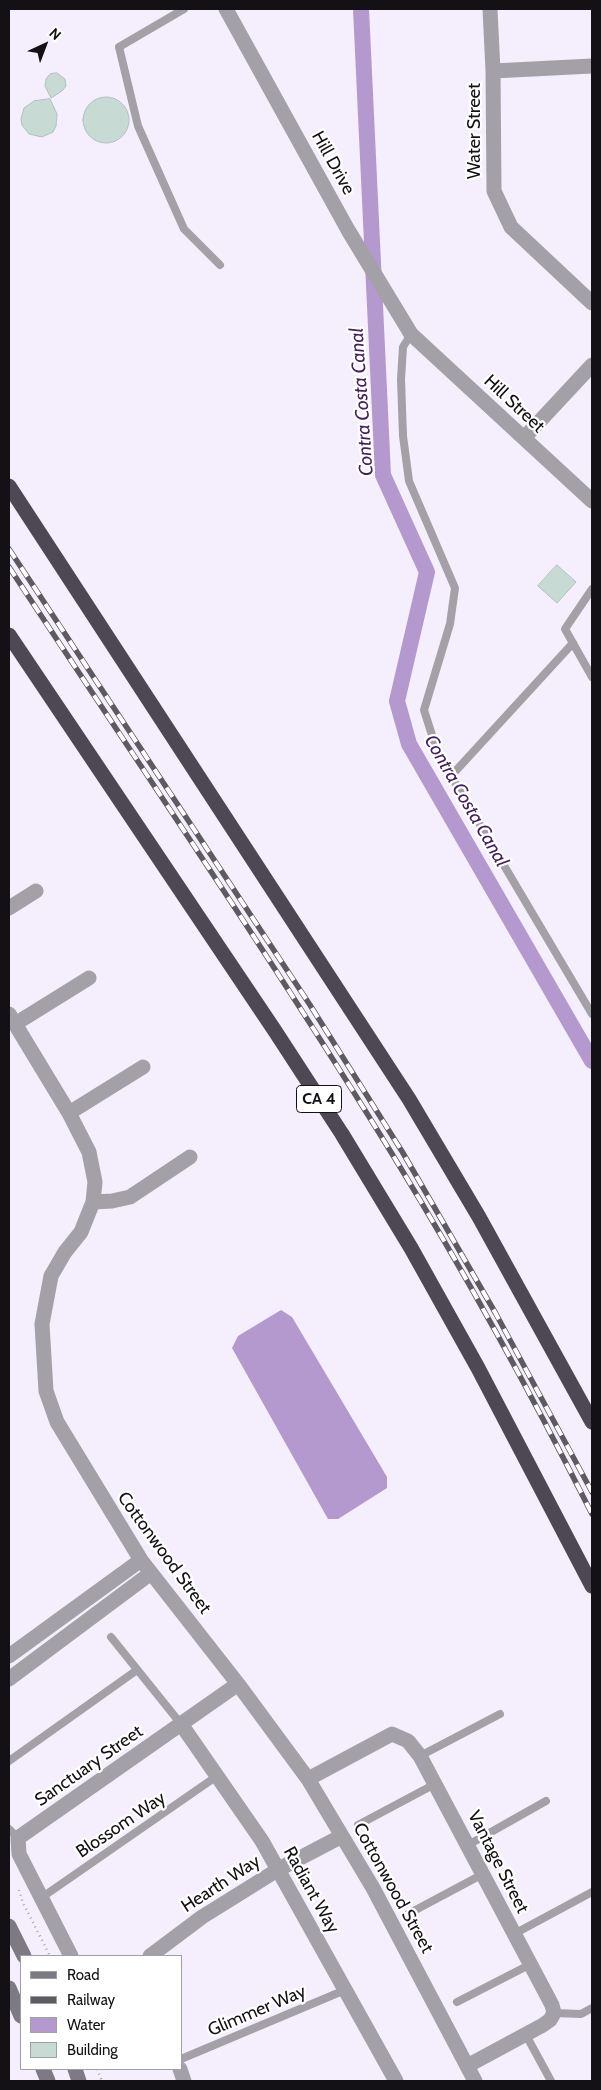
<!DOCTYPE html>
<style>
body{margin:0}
#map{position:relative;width:601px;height:2090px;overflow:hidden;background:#f5eefd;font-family:Cabin,sans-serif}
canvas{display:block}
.frame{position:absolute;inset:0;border:10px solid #131115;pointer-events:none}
.legend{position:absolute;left:20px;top:1955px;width:162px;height:115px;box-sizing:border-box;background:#fff;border:1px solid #a1a0a1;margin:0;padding:6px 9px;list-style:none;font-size:15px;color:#131115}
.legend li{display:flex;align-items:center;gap:10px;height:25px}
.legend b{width:25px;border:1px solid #a1a0a1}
.north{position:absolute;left:20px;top:20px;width:50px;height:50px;-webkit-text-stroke:4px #fff;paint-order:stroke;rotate:43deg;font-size:14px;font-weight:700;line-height:20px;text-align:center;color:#131115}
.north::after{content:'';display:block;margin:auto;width:18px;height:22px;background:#131115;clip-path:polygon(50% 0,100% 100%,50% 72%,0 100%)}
</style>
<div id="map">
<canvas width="601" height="2090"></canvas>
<div class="frame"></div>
<ul class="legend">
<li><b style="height:6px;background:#7e7a83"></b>Road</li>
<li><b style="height:6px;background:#5e5a62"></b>Railway</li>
<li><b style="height:14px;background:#b499ce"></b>Water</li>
<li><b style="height:14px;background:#c8dad4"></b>Building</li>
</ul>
<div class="north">N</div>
</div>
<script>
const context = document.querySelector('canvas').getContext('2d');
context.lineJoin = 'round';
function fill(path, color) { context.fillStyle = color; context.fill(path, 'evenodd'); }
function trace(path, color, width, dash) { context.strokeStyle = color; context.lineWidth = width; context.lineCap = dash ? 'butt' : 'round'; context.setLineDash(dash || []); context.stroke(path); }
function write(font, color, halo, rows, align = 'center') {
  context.font = font + ' Cabin,sans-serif'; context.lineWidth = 4.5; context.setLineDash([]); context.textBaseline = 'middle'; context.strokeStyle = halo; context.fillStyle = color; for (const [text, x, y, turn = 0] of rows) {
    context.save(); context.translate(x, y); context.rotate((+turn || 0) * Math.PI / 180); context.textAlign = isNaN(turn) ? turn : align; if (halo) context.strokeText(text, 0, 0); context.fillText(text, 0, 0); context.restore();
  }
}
fill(new Path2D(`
 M281 1310 292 1317 387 1477V1488L338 1519H328L232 1348 238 1336Z`), '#b499ce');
trace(new Path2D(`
 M361 9 383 475 427 572 397 701 409 744 592 1061`), '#b499ce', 16);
const building = new Path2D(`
 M57 73 65 79 66 86 62 91 51 98 45 86 46 79 50 74Z
 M83 120a23 23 0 1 1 46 0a23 23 0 1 1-46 0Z
 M50 99 57 114 56 126 53 132 42 137 29 134 22 125 21 119 24 108 34 101Z
 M557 565 576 582 557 603 538 586Z`);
fill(building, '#c8dad4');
trace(building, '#afc1bb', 1);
trace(new Path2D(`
 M19 1890 23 1903 50 1956
 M97 2069 102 2081`), '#aaa5b0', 2.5, [1, 4]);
trace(new Path2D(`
 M184 9 119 47 138 126 184 229 220 265
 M411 334 403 347 401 379 403 436 409 481 455 588 450 624 424 710 438 754 592 1014
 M592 589 565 629 592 677
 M451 776 573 643
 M111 1637 181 1724
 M420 1756 500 1714
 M9 1761 137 1670
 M358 1825 435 1784
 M9 1829 18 1838
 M468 1845 546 1801
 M41 1898 217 1776
 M408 1914 483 1874
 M514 1934 592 1892
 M457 2002 531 1964
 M554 2013 581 2014 592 2008
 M526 2035 551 2081
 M181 2059 345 1990`), '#a3a0a7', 8);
trace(new Path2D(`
 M226 9 348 230 411 334 592 501
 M490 9 493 71 494 191 511 227 592 303
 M493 71 592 66
 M524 438 592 365
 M9 908 36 891
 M9 1014 69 1113 89 1152 95 1182 93 1202 81 1232 65 1252 51 1276 42 1324 46 1391 57 1422 141 1560 238 1684 308 1779 373 1888 475 2081
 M15 1024 89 978
 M69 1113 143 1067
 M93 1202 112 1201 130 1197 190 1157
 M9 1656 141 1560
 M9 1679 151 1573
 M181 1724 262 1841 396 2081
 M308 1779 392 1734 408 1741 420 1756 552 2005 554 2013 550 2020 543 2025 467 2066
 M71 1956 19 1854 18 1838 238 1684
 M150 1956 202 1917 279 1869 342 1836
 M180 2069 184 2081`), '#a3a0a7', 15);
trace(new Path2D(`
 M9 1926 24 1956
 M9 1988 21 2016
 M43 2069 48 2081
 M75 2069 79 2081`), '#7e7a83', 15);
trace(new Path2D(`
 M9 486 409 1099 479 1217 592 1422
 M9 635 275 1031 342 1134 411 1248 478 1368 592 1586`), '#4d4853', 15);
const rail = new Path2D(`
 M9 549 310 1005 403 1153 496 1314 592 1492
 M9 567C138 763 271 957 394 1157 465 1273 531 1393 592 1514`);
trace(rail, '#5e5a62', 5.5);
trace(rail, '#fff', 4, [11]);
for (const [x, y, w] of [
 [319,1099,45]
]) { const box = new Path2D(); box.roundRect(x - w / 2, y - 13.5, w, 27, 4); context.fillStyle = '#fff'; context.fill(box); trace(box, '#131115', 1); }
write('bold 16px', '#131115', null, [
 ["CA 4",319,1099]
]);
write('18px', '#131115', '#fff', [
 ["Water Street",475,131,-90],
 ["Hill Drive",333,163,61],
 ["Hill Street",514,404,43],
 ["Cottonwood Street",164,1553,54],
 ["Sanctuary Street",89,1766,-35],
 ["Blossom Way",121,1825,-34],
 ["Vantage Street",498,1862,63],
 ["Hearth Way",221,1884,-33],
 ["Cottonwood Street",393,1888,61],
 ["Radiant Way",311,1890,61],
 ["Glimmer Way",257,2011,-23]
]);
write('italic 19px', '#44205f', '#fff', [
 ["Contra Costa Canal",362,402,-94],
 ["Contra Costa Canal",466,801,60]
]);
</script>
